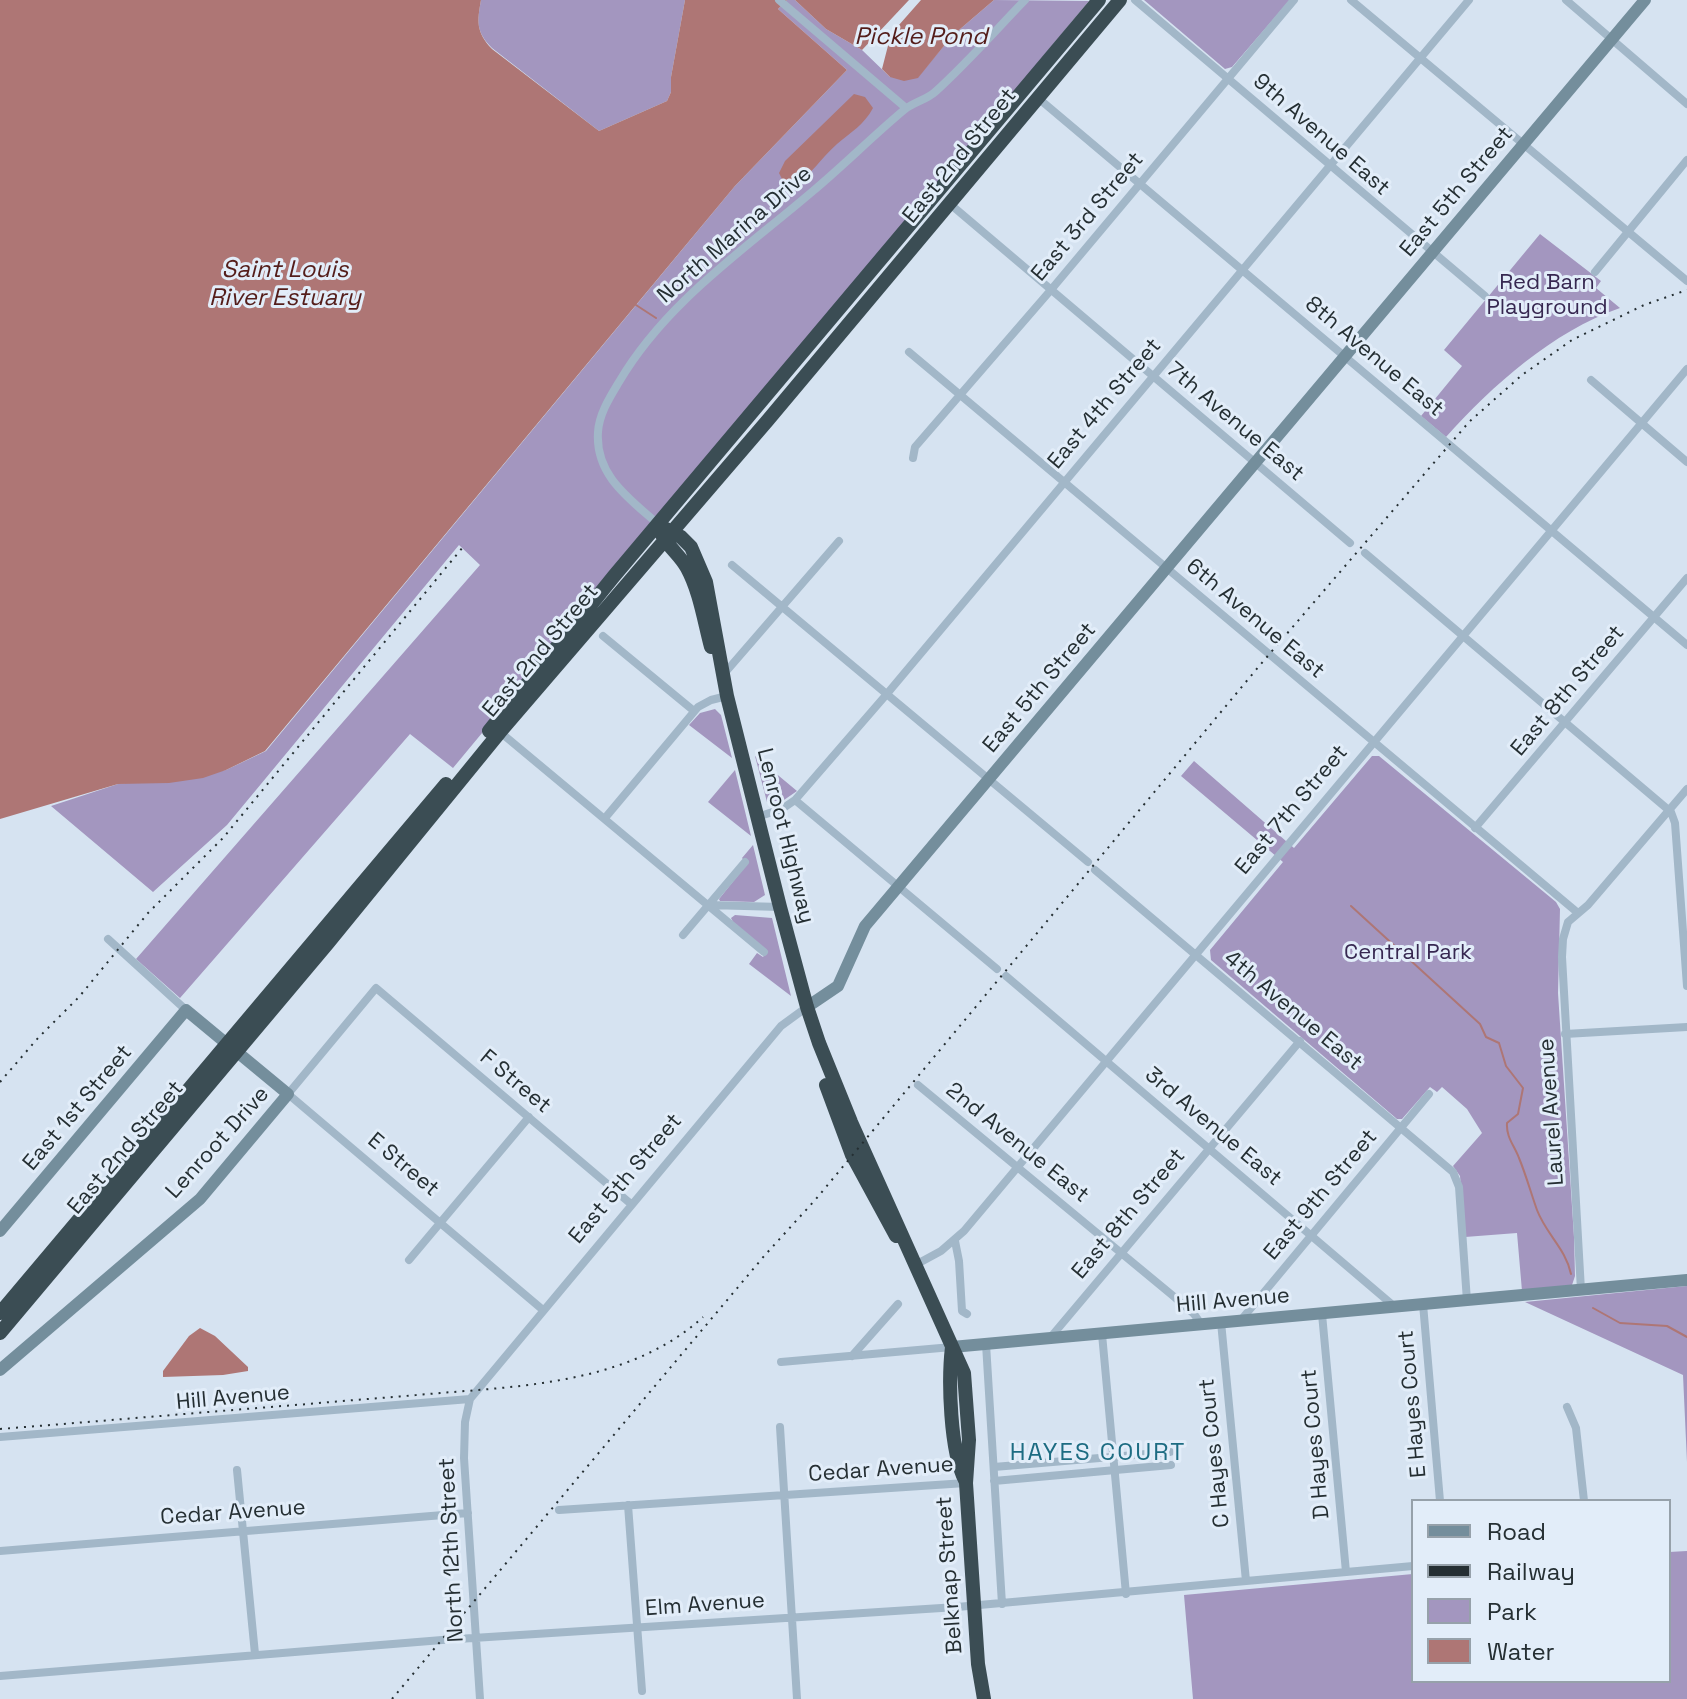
<!DOCTYPE html>
<style>
body{margin:0}
#map{position:relative;width:1687px;height:1699px;overflow:hidden;background:#d6e3f1;font-family:"Space Grotesk",sans-serif}
canvas{display:block}
.legend{position:absolute;left:1411px;top:1499px;width:260px;height:184px;box-sizing:border-box;background:#e2edf9;border:2px solid #96a1aa;margin:0;padding:10px 14px;list-style:none;font-size:24px;color:#252f33}
.legend li{display:flex;align-items:center;gap:16px;height:40px}
.legend b{width:40px;border:2px solid #96a1aa}
</style>
<div id="map">
<canvas width="1687" height="1699"></canvas>
<ul class="legend">
<li><b style="height:10px;background:#748e9c"></b>Road</li>
<li><b style="height:10px;background:#252f33"></b>Railway</li>
<li><b style="height:22px;background:#a396bf"></b>Park</li>
<li><b style="height:22px;background:#ae7675"></b>Water</li>
</ul>
</div>
<script>
const context = document.querySelector('canvas').getContext('2d');
context.lineJoin = 'round';
function fill(path, color) { context.fillStyle = color; context.fill(path, 'evenodd'); }
function trace(path, color, width, dash) { context.strokeStyle = color; context.lineWidth = width; context.lineCap = dash ? 'butt' : 'round'; context.setLineDash(dash || []); context.stroke(path); }
function write(font, color, halo, rows, align = 'center') {
  context.font = font + ' "Space Grotesk",sans-serif'; context.lineWidth = 6; context.setLineDash([]); context.textBaseline = 'middle'; context.strokeStyle = halo; context.fillStyle = color; for (const [text, x, y, turn = 0] of rows) {
    context.save(); context.translate(x, y); context.rotate((+turn || 0) * Math.PI / 180); context.textAlign = isNaN(turn) ? turn : align; if (halo) context.strokeText(text, 0, 0); context.fillText(text, 0, 0); context.restore();
  }
}
fill(new Path2D(`
 M481 0H685L671 77V92L667 101 599 131 492 48C476 32 477 22 481 0Z
 M787 0H795L826 29 862 50 890 77H918L952 36 994 0 1089 1 453 768 410 734 180 998 136 959 480 565 459 545 227 825 153 892 51 806 118 784 226 770 266 751 735 186 847 70 778 9Z
 M1144 0H1290L1232 67 1225 69Z
 M1540 234 1601 281 1596 288 1620 308C1552 332 1493 385 1446 437L1421 416 1462 366 1444 350Z
 M715 709 721 715 732 758 689 725 700 713Z
 M755 756 797 791 784 800 767 802Z
 M1372 756H1379L1556 902 1560 909 1558 993 1574 1237 1575 1276 1572 1285 1522 1291 1517 1233 1465 1237 1460 1176 1453 1166 1482 1133 1467 1109 1442 1087 1437 1092 1430 1087 1402 1119H1397L1211 960 1210 950 1283 862 1181 776 1194 761 1294 848Z
 M735 770 751 836 708 802Z
 M753 845 765 895 754 902 720 901 719 899 747 864 742 858Z
 M735 915 772 918 791 996 749 964 757 953 763 957 767 951 733 922 731 918Z
 M1687 1286V1462L1683 1375 1525 1302Z
 M1687 1551V1699H1193L1184 1595 1413 1574V1681H1669V1552Z`), '#a396bf');
fill(new Path2D(`
 M0 0H481C477 22 476 32 492 49L599 131 667 101 671 92V77L685 0H787L778 9 847 70 735 186 265 751 226 770 203 778 169 783 118 784 0 819Z
 M795 0H909L862 50 826 29Z
 M921 0H994L952 36 918 78 904 81 890 77 882 69 891 34Z
 M854 94 865 97 873 108C864 125 851 132 837 144 821 158 811 176 791 187L783 181 779 173 785 161Z
 M200 1328 215 1336 248 1367V1371L223 1375 163 1377V1371L189 1336Z`), '#ae7675');
trace(new Path2D(`
 M636 305 656 318
 M1351 906 1480 1024 1486 1037 1499 1043 1506 1066 1523 1088 1518 1114 1507 1123C1506 1137 1514 1145 1519 1158 1526 1175 1531 1193 1537 1210 1546 1234 1566 1249 1571 1274
 M1593 1308 1620 1323 1667 1326 1687 1337`), '#ae7675', 2);
trace(new Path2D(`
 M779 0 906 108
 M1135 0 1485 296
 M1351 0 1687 281
 M1566 0 1687 104
 M1038 98 1687 645
 M950 204 1350 543
 M1595 272 1687 160
 M909 352 1578 913
 M1591 380 1687 462
 M913 458 915 447 1050 291 1294 0
 M659 525C630 499 595 476 598 432 599 414 610 397 619 382 666 302 744 250 813 191 844 165 874 135 904 110 914 102 926 100 935 92 967 63 995 31 1025 0
 M1365 553 1671 812 1675 823 1687 986
 M732 565 1088 862
 M603 636 694 711
 M723 675 839 541
 M500 732 764 952
 M795 800 997 969
 M757 817 782 809 795 800 886 695 1469 0
 M605 818 698 707 711 700 727 696
 M1475 828 1687 578
 M1095 870 1453 1172 1459 1187 1467 1301
 M709 905 780 907
 M683 935 745 862
 M108 939 186 1010
 M1006 976 1395 1307
 M1565 1034 1687 1027
 M918 1085 1172 1295 1194 1314 1201 1324
 M955 1241 959 1261 962 1311 967 1314
 M409 1260 529 1117
 M917 1264 941 1251 964 1231 1687 369
 M1581 1290 1562 957 1563 939 1568 922 1588 905 1687 789
 M1423 1304 1440 1501
 M543 1310 288 1094 376 988 631 1204
 M1322 1314 1346 1572
 M1241 1320 1429 1094
 M1221 1322 1246 1581
 M1102 1334 1126 1594
 M1050 1338 1300 1041
 M986 1344 1002 1604
 M852 1356 898 1304
 M781 1362 952 1347
 M1567 1407 1576 1428 1584 1501
 M780 1427 797 1699
 M0 1437 470 1399
 M994 1467 1170 1452
 M237 1470 255 1654
 M994 1481 1171 1465
 M628 1505 642 1691
 M559 1510 966 1483
 M0 1551 468 1513
 M0 1676 442 1640 957 1607 1413 1566
 M480 1699 464 1458 465 1422 470 1399 781 1026 807 1007`), '#a2b7c8', 8);
trace(new Path2D(`
 M807 1007 838 986 865 926 1645 0
 M0 1231 186 1010 227 1044
 M952 1347 1687 1280
 M0 1370 200 1199 288 1094 236 1051`), '#748e9c', 12);
trace(new Path2D(`
 M666 529 681 537 691 547 706 582 727 696 780 907 807 1007 819 1043 851 1122 964 1373 969 1440 966 1483 978 1664 984 1699
 M661 533C668 547 680 555 687 568 700 592 704 621 711 647
 M489 731 614 576 1099 0
 M826 1085 852 1155 896 1236
 M0 1313 446 784
 M0 1333 328 943 500 732 768 420 1120 0
 M952 1347C948 1380 950 1451 965 1480`), '#3b4d54', 14);
trace(new Path2D(`
 M0 1082 38 1038 79 997 148 913 223 838 463 547
 M0 1429C103 1421 205 1412 308 1404 352 1400 396 1397 440 1393 529 1386 633 1381 703 1317
 M392 1699 765 1255 816 1199 1260 665 1469 422 1522 375 1572 340 1644 305 1687 290`), '#252f33', 2, [2, 6]);
write('22px', '#252f33', '#e2edf9', [
 ["9th Avenue East",1321,135,41],
 ["East 2nd Street",960,156,-51],
 ["East 5th Street",1457,192,-50],
 ["East 3rd Street",1088,217,-50],
 ["North Marina Drive",735,235,-41],
 ["8th Avenue East",1374,357,40],
 ["East 4th Street",1105,404,-50],
 ["7th Avenue East",1235,422,40],
 ["6th Avenue East",1255,619,40],
 ["East 2nd Street",541,651,-50],
 ["East 5th Street",1040,688,-50],
 ["East 8th Street",1568,691,-50],
 ["East 7th Street",1292,810,-50],
 ["Lenroot Highway",785,836,76],
 ["4th Avenue East",1293,1011,40],
 ["F Street",515,1082,40],
 ["East 1st Street",78,1108,-50],
 ["Laurel Avenue",1552,1112,-94],
 ["3rd Avenue East",1213,1127,40],
 ["Lenroot Drive",218,1143,-48],
 ["2nd Avenue East",1017,1143,39],
 ["East 2nd Street",126,1148,-50],
 ["E Street",403,1165,40],
 ["East 5th Street",626,1179,-50],
 ["East 9th Street",1321,1195,-50],
 ["East 8th Street",1129,1214,-50],
 ["Hill Avenue",1233,1301,-5],
 ["Hill Avenue",233,1398,-5],
 ["E Hayes Court",1413,1404,-95],
 ["D Hayes Court",1316,1444,-95],
 ["C Hayes Court",1215,1453,-96],
 ["Cedar Avenue",881,1470,-4],
 ["Cedar Avenue",233,1513,-4],
 ["North 12th Street",452,1550,-93],
 ["Belknap Street",950,1575,-94],
 ["Elm Avenue",705,1605,-4]
]);
write('22px', '#372851', '#e2edf9', [
 ["Red Barn",1547,283],
 ["Playground",1547,308],
 ["Central Park",1408,953]
]);
write('italic 24px', '#541d1a', '#e2edf9', [
 ["Pickle Pond",921,37],
 ["Saint Louis",285,270],
 ["River Estuary",285,298]
]);
context.letterSpacing = '2px';
write('24px', '#1d6c82', '#e2edf9', [
 ["HAYES COURT",1098,1453]
]);
context.letterSpacing = '0px';
</script>
